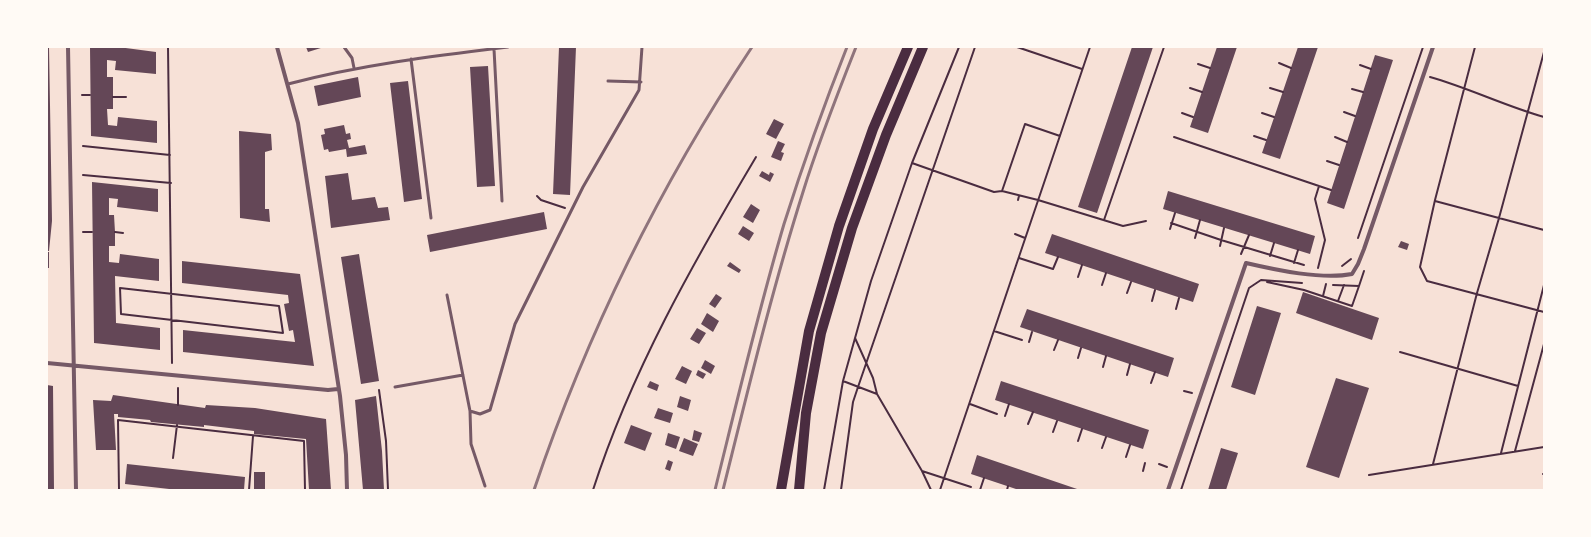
<!DOCTYPE html>
<style>
body{margin:0}
#map{position:relative;width:1591px;height:537px;overflow:hidden;background:#f7e1d7;font-family:"DM Sans",sans-serif}
canvas{display:block}
.frame{position:absolute;inset:0;border:48px solid #fffaf5;pointer-events:none}
</style>
<div id="map">
<canvas width="1591" height="537"></canvas>
<div class="frame"></div>
</div>
<script>
const context = document.querySelector('canvas').getContext('2d');
context.lineJoin = 'round';
function fill(path, color) { context.fillStyle = color; context.fill(path, 'evenodd'); }
function trace(path, color, width, dash) { context.strokeStyle = color; context.lineWidth = width; context.lineCap = dash ? 'butt' : 'round'; context.setLineDash(dash || []); context.stroke(path); }
fill(new Path2D(`
 M47 47H49L52 221 49 251H47Z
 M90 47H118L156 52V74L115 70 116 61 107 60V77H113V109H107L108 125 117 126 118 117 157 121V143L91 136Z
 M306 47H324L308 52Z
 M559 47H576L570 195 553 194Z
 M1132 47H1153L1097 213 1078 207Z
 M1217 47H1237L1208 133 1190 127Z
 M1298 47H1318L1280 159 1262 153Z
 M1375 55 1393 60 1344 209 1327 203Z
 M488 66 495 186 477 187 470 67Z
 M358 77 361 97 318 106 314 86Z
 M408 81 422 199 404 202 390 83Z
 M774 119 784 124 776 139 766 134Z
 M344 125 346 134 350 133 351 139 347 140 349 148 365 145 367 154 347 157 346 149 329 152 328 149 324 150 321 135 325 134 324 129Z
 M239 131 271 134 272 150 265 152V209H269L270 222 240 218Z
 M778 141 785 144 781 152 784 153 781 161 771 157Z
 M762 171 769 175 770 172 774 174 770 182 759 176Z
 M348 173 352 200 375 197 378 208 388 207 390 220 331 228 325 176Z
 M92 182 158 189V212L117 207 118 199 109 198V215H114L115 232V246H109V262L119 263 120 254 159 259V281L115 276 116 323 160 328V350L94 343Z
 M1168 191 1315 236 1310 254 1163 209Z
 M751 204 760 210 753 223 743 217Z
 M544 212 547 229 430 252 427 235Z
 M743 226 754 233 749 241 738 234Z
 M1052 234 1199 284 1193 302 1045 253Z
 M1401 241 1409 244 1407 250 1398 247Z
 M47 252H49V268H47Z
 M359 254 379 381 361 384 341 257Z
 M182 261 300 274 314 366 183 352V330L295 342 293 330 289 331 284 304 289 303 288 295 182 283Z
 M730 262 741 270 739 273 727 266Z
 M1303 292 1379 318 1372 340 1296 313Z
 M716 294 722 298 715 308 709 304Z
 M1257 306 1281 313 1255 395 1231 387Z
 M1027 309 1174 358 1168 377 1020 327Z
 M707 313 719 321 713 332 701 324Z
 M697 328 706 333 699 344 690 339Z
 M705 360 715 366 711 374 701 368Z
 M682 366 692 371 686 384 675 379Z
 M698 370 706 374 703 379 696 375Z
 M1336 378 1369 388 1339 478 1306 467Z
 M650 381 659 385 657 391 647 387Z
 M1001 381 1149 430 1143 449 995 400Z
 M47 385 53 386 54 490H47Z
 M113 395 205 408 206 405 255 408 326 419 331 490H309L306 439 254 434V431L204 425V427L151 422 150 420 118 417V414H114L116 450H96L93 400 111 401Z
 M376 396 382 451 384 490H363L355 400Z
 M680 396 691 400 688 411 677 407Z
 M658 408 673 413 670 423 654 418Z
 M631 425 652 433 645 451 624 443Z
 M694 430 702 433 699 442 692 440Z
 M668 433 680 437 676 449 665 445Z
 M684 438 698 444 693 456 679 451Z
 M1221 448 1238 453 1226 490H1208Z
 M977 455 1080 490H1019L971 474Z
 M668 460 673 462 670 471 665 469Z
 M127 464 245 477 244 490H178L125 484Z
 M254 472H265V490H254Z`), '#644757');
trace(new Path2D(`
 M168 47 172 363
 M1017 47 1082 69
 M1475 47 1435 200 1420 267 1427 281 1544 312
 M1279 63 1291 68
 M1198 64 1210 68
 M1360 65 1371 69
 M1430 77C1469 88 1505 106 1544 117
 M1190 88 1202 92
 M1270 88 1283 92
 M1352 89 1363 92
 M82 95H90
 M113 97H126
 M1344 112 1355 116
 M1182 113 1193 117
 M1262 113 1274 117
 M1254 136 1266 140
 M1174 137 1319 186 1315 199 1325 240 1318 268
 M1335 137 1347 142
 M83 146 170 155
 M1327 161 1339 165
 M912 163 994 192 1002 191 1025 124 1060 136
 M83 175 171 183
 M1319 186 1331 190
 M1002 191 1038 200 1123 226 1146 221
 M537 196 541 200 565 208
 M1018 200 1019 196
 M1435 201 1544 230
 M1104 220 1164 47
 M1171 223 1221 240 1304 265
 M1170 229 1175 213
 M83 232H92
 M115 232 123 233
 M1015 234 1025 238
 M1195 238 1200 220
 M1358 238 1423 47
 M1220 246 1224 228
 M1241 254 1249 235
 M1270 256 1274 243
 M1019 258 1053 269 1058 257
 M1294 263 1298 250
 M1342 266 1351 259
 M1078 277 1082 265
 M1267 282 1304 290 1352 306 1359 286
 M1102 285 1106 273
 M1333 285 1359 286 1364 271
 M120 288 279 306 283 333 121 314Z
 M1127 293 1131 282
 M1323 296 1326 284
 M1152 301 1155 290
 M1338 301 1344 285
 M1176 309 1179 298
 M994 331 1022 340
 M855 338 873 378 877 394
 M1029 342 1032 332
 M1054 350 1058 340
 M1400 352 1518 386
 M1078 358 1081 348
 M1103 367 1106 356
 M1127 375 1130 364
 M843 381 877 394 922 471 971 487
 M1151 383 1155 372
 M379 390 386 441 388 490
 M1184 391 1192 393
 M970 404 997 414
 M178 405V388
 M1005 416 1009 404
 M1028 424 1033 412
 M1053 432 1057 421
 M1078 441 1082 429
 M1102 448 1106 437
 M1515 451 1544 344
 M1501 453 1544 285
 M1126 457 1130 445
 M173 458 177 425
 M1159 464 1167 467
 M1433 464 1477 293 1499 218 1544 52
 M922 471 931 490
 M1143 471 1145 463
 M1543 474H1544
 M1369 475 1544 447
 M119 490 118 420 304 441 305 490
 M249 490 253 436
 M593 490C631 372 693 263 756 157
 M824 490 843 381 871 281 912 163 959 47
 M841 490 853 402 858 387 975 47
 M940 490 1090 47
 M980 490 984 478
 M1007 490 1008 486
 M1181 490 1249 288 1261 280 1302 283`), '#4a2c40', 2);
trace(new Path2D(`
 M344 47 352 58 354 68
 M494 49 502 201
 M411 59 431 218
 M608 81 641 82
 M288 84C360 65 433 56 508 47
 M447 295 470 411 471 444 485 486
 M395 387 463 375
 M470 411 480 414 490 410 515 324 583 187 639 90 642 47`), '#755966', 3);
trace(new Path2D(`
 M68 47 76 490
 M277 47 298 123 340 396 346 455 347 490
 M47 363 328 390 338 389
 M1168 490 1246 263C1276 270 1322 280 1352 274L1358 264 1364 249 1433 47`), '#755966', 4);
trace(new Path2D(`
 M781 490 809 331 839 226 873 129 908 47
 M799 490 806 413 821 333 852 228 886 135 923 47`), '#4a2c40', 10);
trace(new Path2D(`
 M534 490C587 333 660 185 752 47
 M715 490C737 401 758 312 784 224 803 164 824 105 847 47
 M723 490C748 390 772 290 803 192 818 143 837 95 856 47`), '#8f747c', 3);
</script>
